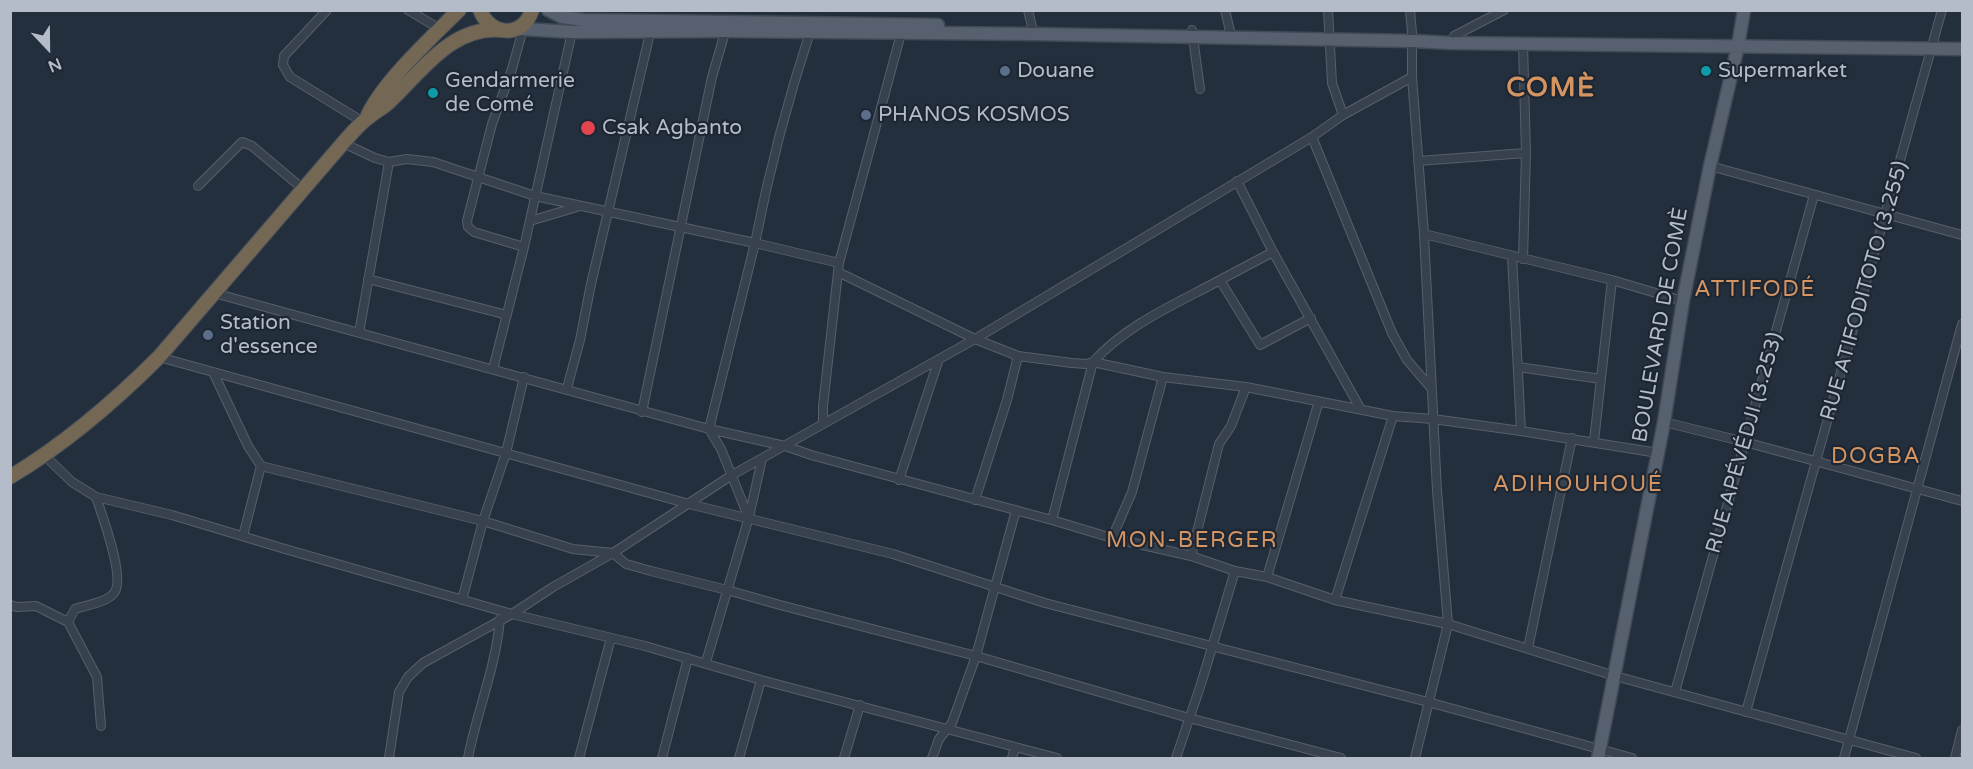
<!DOCTYPE html>
<meta charset="utf-8">
<style>
body{margin:0}
#map{position:relative;width:1973px;height:769px;overflow:hidden;background:#242f3e;font-family:"Varela Round",sans-serif}
canvas{display:block}
.frame{position:absolute;inset:0;border:12px solid #b4bcc9;pointer-events:none}
.north{position:absolute;left:18px;top:18px;width:60px;height:60px;-webkit-text-stroke:4px #1d2633;paint-order:stroke;rotate:158deg;font-size:16px;font-weight:700;line-height:24px;text-align:center;color:#b4bcc9}
.north::after{content:'';display:block;margin:auto;width:21px;height:27px;background:#b4bcc9;clip-path:polygon(50% 0,100% 100%,50% 72%,0 100%)}
</style>
<div id="map">
<canvas width="1973" height="769"></canvas>
<div class="frame"></div>
<div class="north">N</div>
</div>
<script>
const context = document.querySelector('canvas').getContext('2d');
context.lineJoin = 'round';
function trace(path, color, width, dash) { context.strokeStyle = color; context.lineWidth = width; context.lineCap = dash ? 'butt' : 'round'; context.setLineDash(dash || []); context.stroke(path); }
function write(font, color, halo, rows, align = 'center') {
  context.font = font + ' "Varela Round",sans-serif'; context.lineWidth = 4.5; context.setLineDash([]); context.textBaseline = 'middle'; context.strokeStyle = halo; context.fillStyle = color; for (const [text, x, y, turn = 0] of rows) {
    context.save(); context.translate(x, y); context.rotate((+turn || 0) * Math.PI / 180); context.textAlign = isNaN(turn) ? turn : align; if (halo) context.strokeText(text, 0, 0); context.fillText(text, 0, 0); context.restore();
  }
}
const street = new Path2D(`
 M327 10 284 56 283 65 290 77 363 122
 M408 10 440 29
 M1028 10 1032 27
 M1225 10 1230 31
 M1328 10 1332 83 1343 115
 M1410 10 1412 33V77L1424 234 1437 491 1448 624 1415 758
 M523 29 512 69 492 124 467 221 468 227 474 232 524 247
 M811 29C788 99 769 171 755 243L839 263
 M1192 30 1200 89
 M1454 36 1504 10
 M1312 137 1392 333 1407 360 1431 388
 M1418 161 1526 153
 M1710 166 1962 235
 M1237 181 1273 252 1360 408
 M198 186 242 142 252 146 303 189
 M530 221 577 207
 M1424 234 1612 280 1683 301
 M1273 252 1220 280 1260 345 1311 318
 M1512 256 1521 431
 M1523 259 1526 153 1523 44
 M838 272 975 339 1018 356 1072 363 1086 364 1093 362 1163 377 1246 387 1393 416 1433 419 1521 431 1658 453
 M368 279 507 315
 M214 293 709 429 755 243 535 196 433 162 407 159 389 162 375 158 343 143
 M359 333 389 162
 M159 357 689 504 893 554 1045 603 1428 702 1632 758
 M1518 367 1601 379
 M493 369 524 247 572 32
 M213 372 248 446 261 466 483 521 573 549 613 553 626 564 651 571 727 590 780 605 976 656 1189 718 1341 758
 M567 388 580 340 591 284 651 29
 M642 412 712 77 726 29
 M1664 422 1745 442 1962 501
 M823 424V406L839 263 902 30
 M709 429 785 446 811 455 1052 520 1112 538 1191 556 1235 571 1267 577 1335 600 1448 624 1615 676 1916 758
 M709 429 721 449 748 516
 M1594 441 1612 280
 M44 455 72 482 96 497 172 515 285 549 512 614 645 646 761 680 1057 758
 M899 480 939 359
 M975 500 1007 400 1018 356
 M1052 520 1093 362C1127 324 1176 304 1220 280
 M243 536 261 466
 M1112 538 1132 492 1163 377
 M1191 556 1219 444 1231 426 1246 387
 M1267 577 1319 401
 M462 600 483 521 506 453 524 377
 M1335 600 1393 416
 M10 605 17 607 36 606 68 622 97 677 101 726
 M68 622 75 609C86 605 106 603 114 593 126 579 102 515 96 497
 M1528 648 1572 438
 M706 662 749 517 762 459
 M1675 692 1814 195
 M1746 712 1942 10
 M389 758 399 692 408 677 423 663 512 614 553 587 613 553 732 475 975 339 1312 137 1343 115 1412 77
 M468 758C477 711 496 667 500 619
 M579 758 611 638
 M662 758 688 658
 M739 758 761 680
 M844 758 860 705
 M932 758 939 739 952 723 976 656 1016 510
 M1012 758 1015 748
 M1176 758 1201 684 1235 571
 M1844 758 1962 324
 M1955 758 1962 730`);
const primary = new Path2D(`
 M548 10 562 17 583 20 938 25
 M512 30 523 29 572 32 725 31 1033 34 1412 41 1451 43 1962 49
 M1598 758 1664 422 1683 301 1710 166 1738 46 1744 10`);
const highway = new Path2D(`
 M480 10C490 36 523 39 532 10
 M368 115C384 81 432 37 459 10
 M10 477C65 444 114 402 159 357L343 143C351 134 359 124 369 117 375 112 382 108 388 103 421 73 449 27 500 30`);
trace(street, '#565f6c', 10);
trace(primary, '#414a57', 15);
trace(highway, '#434c59', 16);
trace(street, '#38414e', 8);
trace(primary, '#56606e', 12);
trace(highway, '#746855', 14);
for (const [x, y, r, color] of [
 [1005,71,6,"#5c6f8a"],
 [1706,71,6,"#0f9aa8"],
 [433,93,6,"#0f9aa8"],
 [866,115,6,"#5c6f8a"],
 [588,128,8,"#e0444e"],
 [208,335,6,"#5c6f8a"]
]) { const dot = new Path2D(); dot.arc(x, y, r, 0, 2 * Math.PI); context.fillStyle = color; context.fill(dot); trace(dot, '#1d2633', 2); }
write('21px', '#b4bcc9', '#1d2633', [
 ["Douane",1017,71],
 ["Supermarket",1718,71],
 ["Gendarmerie",445,81],
 ["de Comé",445,105],
 ["PHANOS KOSMOS",878,115],
 ["Csak Agbanto",602,128],
 ["Station",220,323],
 ["d'essence",220,347]
], 'left');
write('21px', '#b4bcc9', '#1d2633', [
 ["RUE ATIFODITOTO (3.255)",1865,291,-74],
 ["BOULEVARD DE COMÈ",1661,325,-80],
 ["RUE APÉVÉDJI (3.253)",1745,443,-74]
]);
context.letterSpacing = '1.5px';
write('22px', '#d59563', '#1d2633', [
 ["ATTIFODÉ",1755,290],
 ["DOGBA",1876,457],
 ["ADIHOUHOUÉ",1578,485],
 ["MON-BERGER",1192,541]
]);
context.letterSpacing = '0px';
context.letterSpacing = '1.5px';
write('bold 27px', '#d59563', '#1d2633', [
 ["COMÈ",1551,89]
]);
context.letterSpacing = '0px';
</script>
